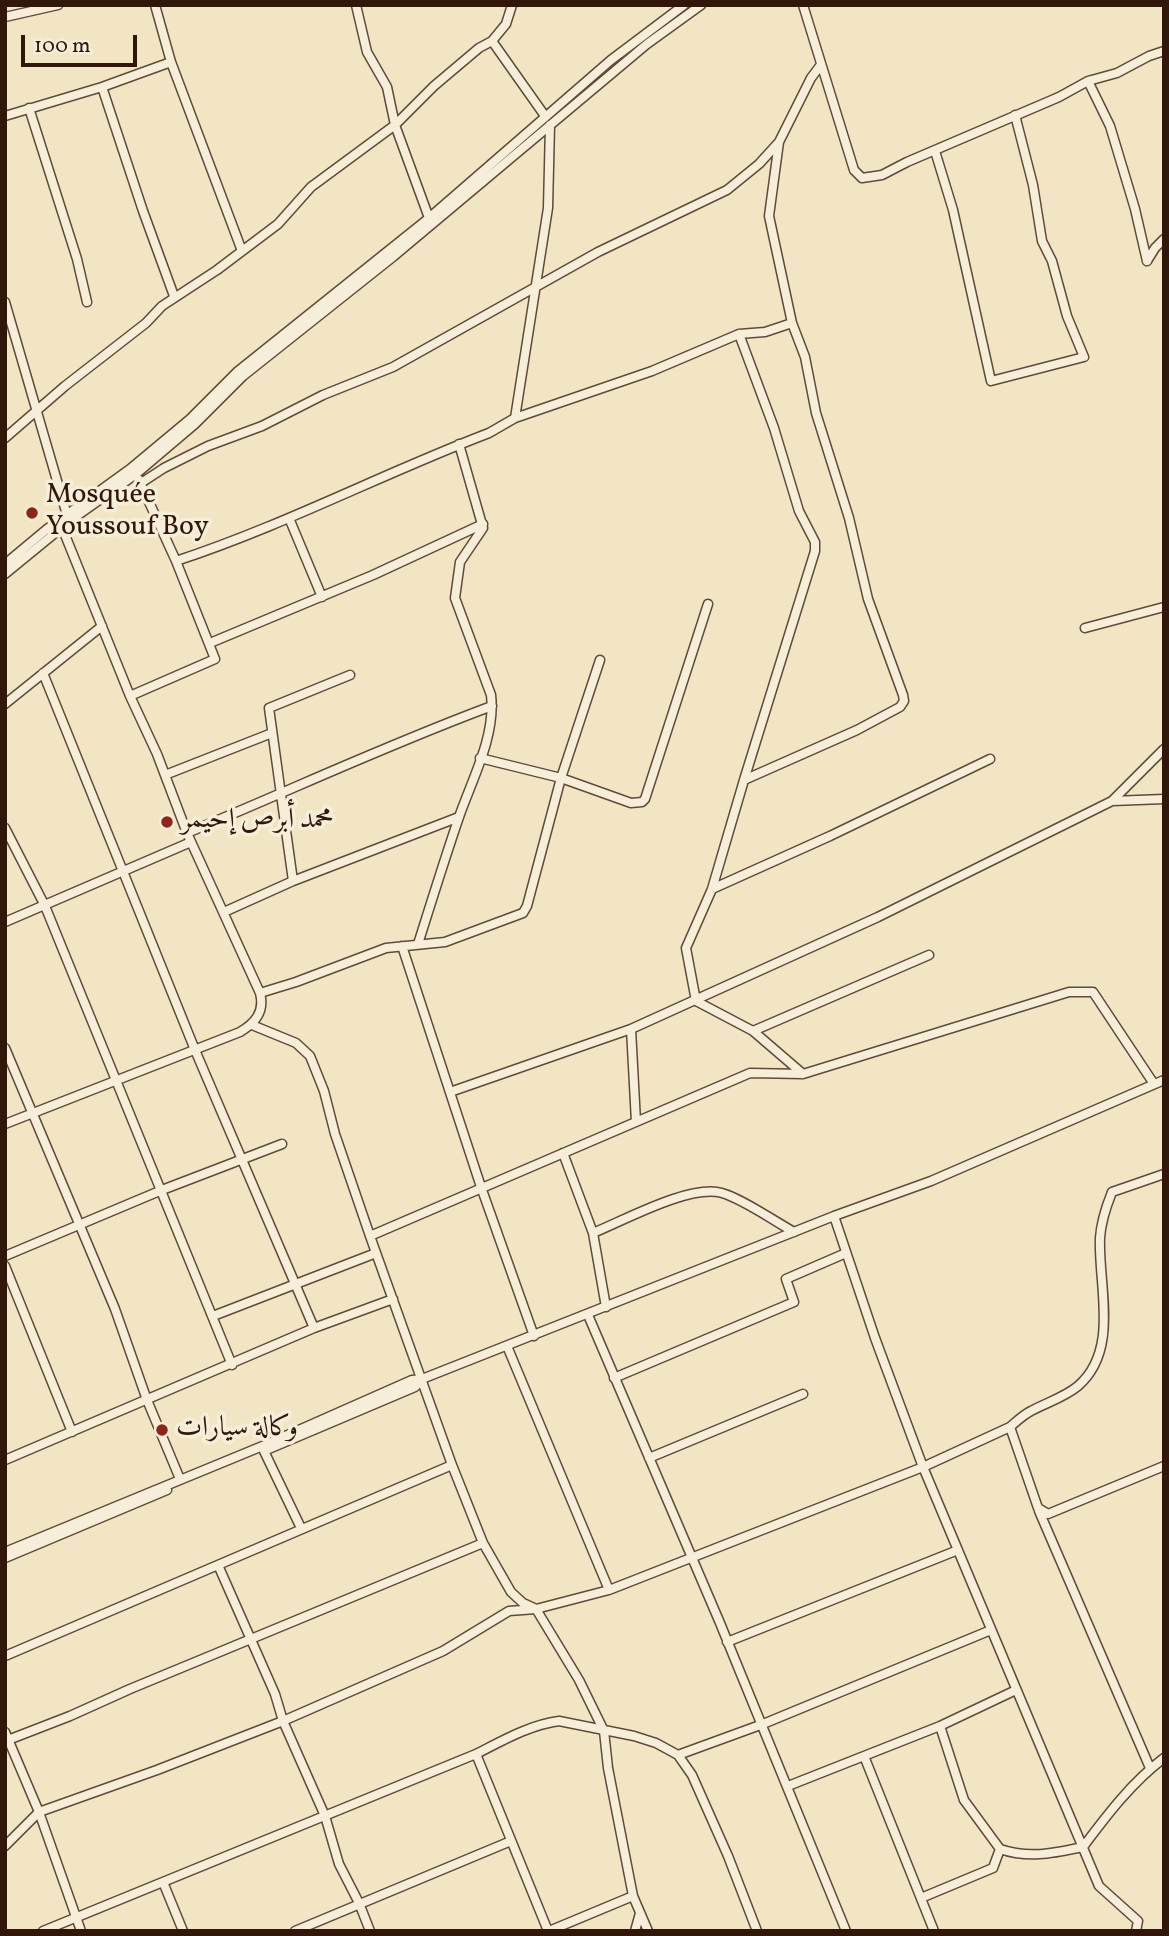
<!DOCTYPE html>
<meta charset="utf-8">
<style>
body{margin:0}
#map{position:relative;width:1169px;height:1936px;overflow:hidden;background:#f1e5c3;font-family:Vollkorn,serif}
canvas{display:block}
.frame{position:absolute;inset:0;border:7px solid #31160a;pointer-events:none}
.scale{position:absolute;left:21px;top:35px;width:116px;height:32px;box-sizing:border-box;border:4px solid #31160a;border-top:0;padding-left:9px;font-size:21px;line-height:24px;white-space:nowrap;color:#31160a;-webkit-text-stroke:5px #f6eed8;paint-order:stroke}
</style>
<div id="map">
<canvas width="1169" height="1936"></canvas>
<div class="frame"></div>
<div class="scale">100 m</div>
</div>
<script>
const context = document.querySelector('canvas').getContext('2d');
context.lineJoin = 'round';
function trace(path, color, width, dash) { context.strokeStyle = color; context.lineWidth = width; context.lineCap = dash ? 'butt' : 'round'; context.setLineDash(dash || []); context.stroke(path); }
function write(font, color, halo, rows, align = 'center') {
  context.font = font + ' Vollkorn,Amiri,serif'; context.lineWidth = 7; context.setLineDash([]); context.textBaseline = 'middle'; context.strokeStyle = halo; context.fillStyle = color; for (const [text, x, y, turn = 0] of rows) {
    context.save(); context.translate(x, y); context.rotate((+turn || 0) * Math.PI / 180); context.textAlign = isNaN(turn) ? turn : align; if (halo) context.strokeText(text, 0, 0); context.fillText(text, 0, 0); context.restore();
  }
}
const minor = new Path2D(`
 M155 5 171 62 242 251
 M356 5 367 52 387 87 395 125 429 218
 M803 5 854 170 862 178 882 175 907 162 1059 97 1088 81 1117 73 1149 56 1164 51
 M5 17 58 5
 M492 41 545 116
 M1088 81 1110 126 1135 209 1147 261
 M102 87 143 211 174 296
 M29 108 77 259 87 302
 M5 116 102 87 171 62
 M779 142 769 216 792 323 765 332 739 334 774 428 799 511 815 542V551L744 780 712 889 686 948 696 1001 753 1031 803 1074
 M935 151 953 210 991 381 1084 357 1067 316 1052 261 1042 241 1033 185 1015 115
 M1147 261 1155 248 1164 239
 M5 302 67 515
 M515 418 548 208 550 125
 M5 438 65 386 146 323 162 306 217 270 278 224 311 187 395 125 434 86 479 48 492 41 506 24 512 5
 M141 483 164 468 208 446 262 426 323 395 393 367 598 252 727 190 759 164 779 142 811 78 820 66
 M289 518 322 597
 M59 520 130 696 157 754 187 833 260 993 296 982 386 948 445 942 523 913 527 906 561 778 600 660
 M176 561C283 526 384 473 489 433L515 418 652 371 739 334
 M5 564 47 529 130 469 190 419 238 371 429 218 611 60 684 5
 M5 574 71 520 136 474 195 424 243 376 394 256 647 44 701 5
 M1085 628 1164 607
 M210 643 373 575 483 524
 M43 673 195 1050 314 1328
 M130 696 215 659 176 561 139 480
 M5 704 102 626
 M480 758 561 778 631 803 642 802 645 799 708 604
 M165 775 272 733
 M744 780 857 730 900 707 904 701 903 695 868 599 849 518 816 413 805 357 792 323
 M1112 801 1164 749
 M5 828 45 906 232 1365
 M187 833C289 791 389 744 492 706
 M293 881 269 708 350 675
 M712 889 830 836 990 759
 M224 912 293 881 459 817
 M5 922 191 842
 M418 944C431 903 444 861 458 820 471 781 496 737 491 695L455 598 460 562 483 528 459 444
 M402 946 481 1187 534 1336
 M252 1025 296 1043 310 1056 324 1091 335 1134 370 1236 452 1465 483 1543 511 1592 523 1603 536 1609 579 1680 604 1731 608 1768 633 1896 648 1931
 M753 1031 929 955
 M5 1048 115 1309 147 1400 180 1479
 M450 1092 631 1029
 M636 1122 631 1029 878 917 1112 801 1164 799
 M5 1124 240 1032C255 1023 265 1012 260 993
 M563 1153 593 1233 606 1307
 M834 1216 875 1338 923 1467 1099 1886 1138 1921 1136 1931
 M593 1233C625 1220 690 1184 722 1193 743 1199 774 1221 794 1232
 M370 1236 750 1073 803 1074 1069 992H1093L1154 1084
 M5 1256 162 1190 282 1144
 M5 1266 72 1432
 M588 1315 720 1623 846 1931
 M213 1316 376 1253
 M507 1346 609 1590
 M614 1378 794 1302 786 1279 846 1253
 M1010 1427C1017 1421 1023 1415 1031 1411 1046 1403 1065 1397 1078 1386 1120 1350 1098 1285 1100 1238 1101 1221 1106 1207 1112 1192L1164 1174
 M264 1451 415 1387 422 1379
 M264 1451 301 1528
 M649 1458 803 1394
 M5 1460 314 1328 393 1299
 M1039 1511 1150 1768
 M5 1552 265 1445 412 1380 422 1379 834 1216 931 1181 1164 1080
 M5 1558 167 1490
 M218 1565 275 1694 283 1721 325 1816 339 1864 359 1903 370 1931
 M727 1642 958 1550
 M5 1656 452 1465
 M940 1726 964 1800 1000 1849
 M5 1732 39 1812 81 1931
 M8 1740 70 1716 130 1689 483 1543
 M476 1754 548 1931
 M678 1755 763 1724 991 1630
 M864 1756 934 1931
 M788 1786 940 1726 1016 1690
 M5 1846 39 1812 157 1770 283 1721 443 1651 509 1611 536 1609 609 1590 923 1467 1010 1427 1038 1508 1048 1514 1164 1466
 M163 1882 183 1931
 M921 1898 993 1868 1000 1849C1029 1859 1054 1853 1083 1847 1107 1815 1132 1782 1164 1758
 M43 1931 476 1754C502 1741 529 1725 559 1721L634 1736 656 1743 678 1755 692 1775 728 1856 757 1931
 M295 1931 511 1841
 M549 1931 633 1896
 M635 1931 640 1913`);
trace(minor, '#614a38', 11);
trace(minor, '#f6eed8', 8);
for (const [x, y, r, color] of [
 [32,513,7,"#8f2418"],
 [167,822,7,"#8f2418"],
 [162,1430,7,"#8f2418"]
]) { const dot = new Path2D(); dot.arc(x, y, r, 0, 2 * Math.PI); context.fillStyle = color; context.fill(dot); trace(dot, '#f6eed8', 2.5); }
write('28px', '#31160a', '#f6eed8', [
 ["Mosquée",46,497],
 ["Youssouf Boy",46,529],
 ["محمد أبرص إحيمر",181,822],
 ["وكالة سيارات",176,1430]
], 'left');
</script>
